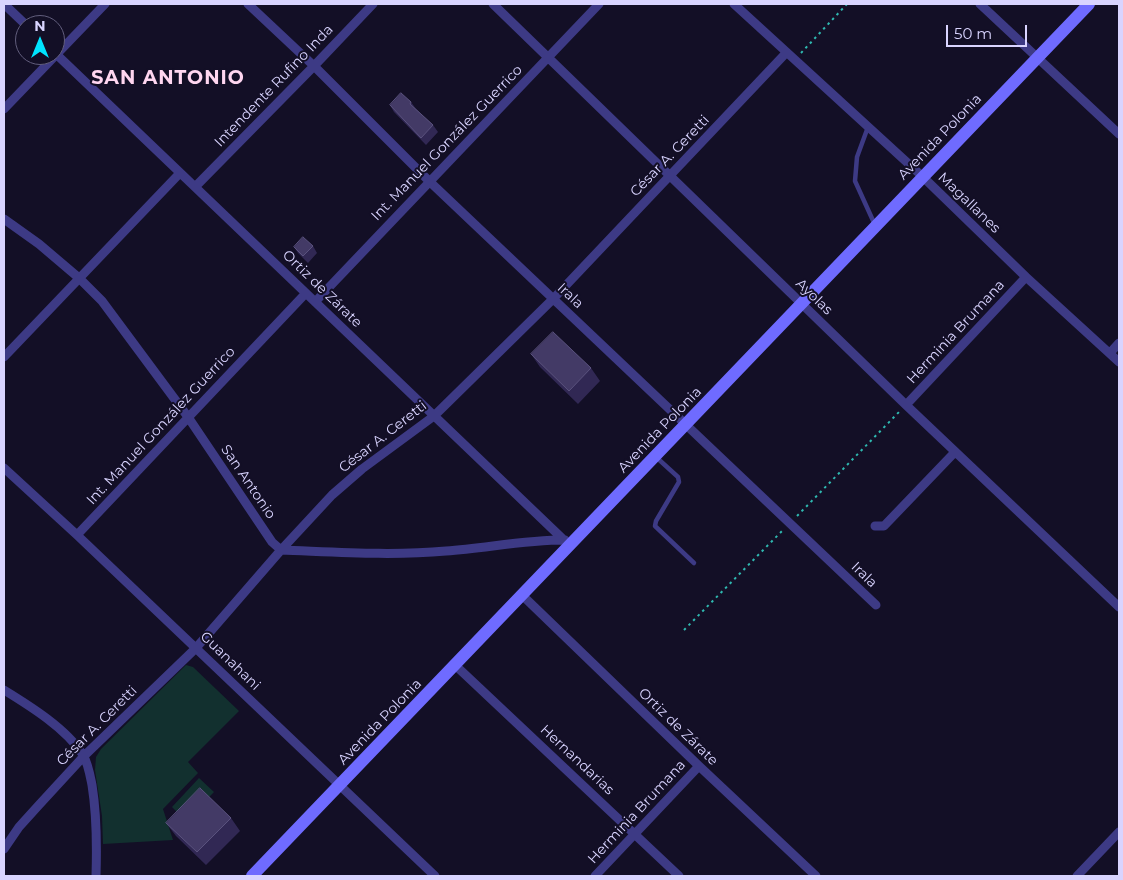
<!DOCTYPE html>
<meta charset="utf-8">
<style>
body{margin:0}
#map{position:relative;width:1123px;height:880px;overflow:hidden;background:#130f26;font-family:Montserrat,sans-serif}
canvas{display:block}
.frame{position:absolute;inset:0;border:5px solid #d9d4ff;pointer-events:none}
.north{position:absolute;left:15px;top:15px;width:50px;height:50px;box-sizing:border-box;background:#130f26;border:1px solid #625e7d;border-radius:50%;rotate:0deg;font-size:14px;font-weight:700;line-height:20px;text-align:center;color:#d9d4ff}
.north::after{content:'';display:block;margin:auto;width:18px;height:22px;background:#00e5ff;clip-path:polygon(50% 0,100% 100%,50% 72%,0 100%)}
.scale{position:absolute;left:946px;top:25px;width:81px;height:22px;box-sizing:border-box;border:2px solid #d9d4ff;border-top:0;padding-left:6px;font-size:15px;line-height:18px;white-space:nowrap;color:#d9d4ff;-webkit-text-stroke:4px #130f26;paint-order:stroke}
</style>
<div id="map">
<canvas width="1123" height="880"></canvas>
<div class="frame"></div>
<div class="north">N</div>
<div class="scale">50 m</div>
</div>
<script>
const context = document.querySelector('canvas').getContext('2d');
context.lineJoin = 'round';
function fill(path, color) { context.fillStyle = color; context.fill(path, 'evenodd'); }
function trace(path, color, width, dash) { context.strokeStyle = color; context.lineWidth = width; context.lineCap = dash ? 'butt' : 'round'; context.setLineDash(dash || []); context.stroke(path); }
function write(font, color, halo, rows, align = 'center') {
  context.font = font + ' Montserrat,sans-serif'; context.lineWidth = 4; context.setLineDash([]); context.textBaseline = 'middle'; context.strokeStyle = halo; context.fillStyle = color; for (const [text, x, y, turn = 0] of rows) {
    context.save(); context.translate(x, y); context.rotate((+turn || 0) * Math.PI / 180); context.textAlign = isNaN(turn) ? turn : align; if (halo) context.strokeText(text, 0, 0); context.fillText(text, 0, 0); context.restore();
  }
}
fill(new Path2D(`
 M186 665 193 667 239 711 188 762 198 773 163 809 173 840 103 844 102 816 95 770 96 757 101 749Z
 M199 778 214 792 186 821 172 807Z`), '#12302f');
trace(new Path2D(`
 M801 53 847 4
 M797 516 899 412
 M684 630 783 530`), '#2fb8b0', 2, [2.5, 4]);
trace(new Path2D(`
 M868 127 857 157 855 181 875 225
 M656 457 678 477 679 482 656 521 655 526 694 563`), '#3d3a85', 4.5);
trace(new Path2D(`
 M4 4 26 25
 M248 4 314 66 429 181 876 605
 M493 4 906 405 1119 607
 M734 4 923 177 1026 277 1119 362
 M980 4 1119 134
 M55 53 566 542
 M4 109 105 4
 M195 187 314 66 373 4
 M4 219 39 244 79 278 102 301 188 417 272 542 281 550C336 552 391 556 446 551 487 548 524 540 565 540
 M315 302 599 4
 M1110 353 1119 343
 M4 357 180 173
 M906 405 1026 277
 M4 468 77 535 435 876
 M875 526H884L955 452
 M77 535 306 293
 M523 596 699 766 816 876
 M455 665 679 876
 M4 690C30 706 67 729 83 755 88 763 90 775 92 785 97 816 97 844 96 876
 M4 849 19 827 38 806 84 756 196 648 281 550 332 495 362 469 434 416 553 299 786 53
 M595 876 699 766
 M1077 876 1119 832`), '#3d3a85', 9);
trace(new Path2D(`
 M252 876 1089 4`), '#6f6bff', 12);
fill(new Path2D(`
 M411 102 416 109 433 125 438 132 426 145 394 112 390 105Z
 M313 246 317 253 308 263 298 253 294 247Z
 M531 354 591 368 600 381 578 404 540 367Z
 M231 818 240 831 206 865 176 836 166 823Z`), '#312854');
const building = new Path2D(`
 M401 93 411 102 410 104 433 125 421 138 390 105Z
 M303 237 313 246 303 256 294 247Z
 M553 332 591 368 569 391 531 354Z
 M200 788 231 818 197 852 166 823Z`);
fill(building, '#433a66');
trace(building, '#5a527e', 1);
write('14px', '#d9d4ff', '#130f26', [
 ["Intendente Rufino Inda",274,86,-46],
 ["Avenida Polonia",940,137,-46],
 ["Int. Manuel González Guerrico",447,143,-46],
 ["César A. Ceretti",670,156,-46],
 ["Magallanes",969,203,44],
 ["Ortiz de Zárate",322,289,44],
 ["Irala",570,296,43],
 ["Ayolas",814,297,44],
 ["Herminia Brumana",956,332,-47],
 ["Int. Manuel González Guerrico",161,426,-47],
 ["Avenida Polonia",660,430,-46],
 ["César A. Ceretti",383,437,-38],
 ["San Antonio",248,482,56],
 ["Irala",864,575,44],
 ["Guanahani",230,661,44],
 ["Avenida Polonia",380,722,-46],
 ["César A. Ceretti",97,726,-45],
 ["Ortiz de Zárate",678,727,44],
 ["Hernandarias",577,760,43],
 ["Herminia Brumana",637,812,-47]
]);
context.letterSpacing = '1px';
write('bold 19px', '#ffd6f0', '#130f26', [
 ["SAN ANTONIO",168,78]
]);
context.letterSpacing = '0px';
</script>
